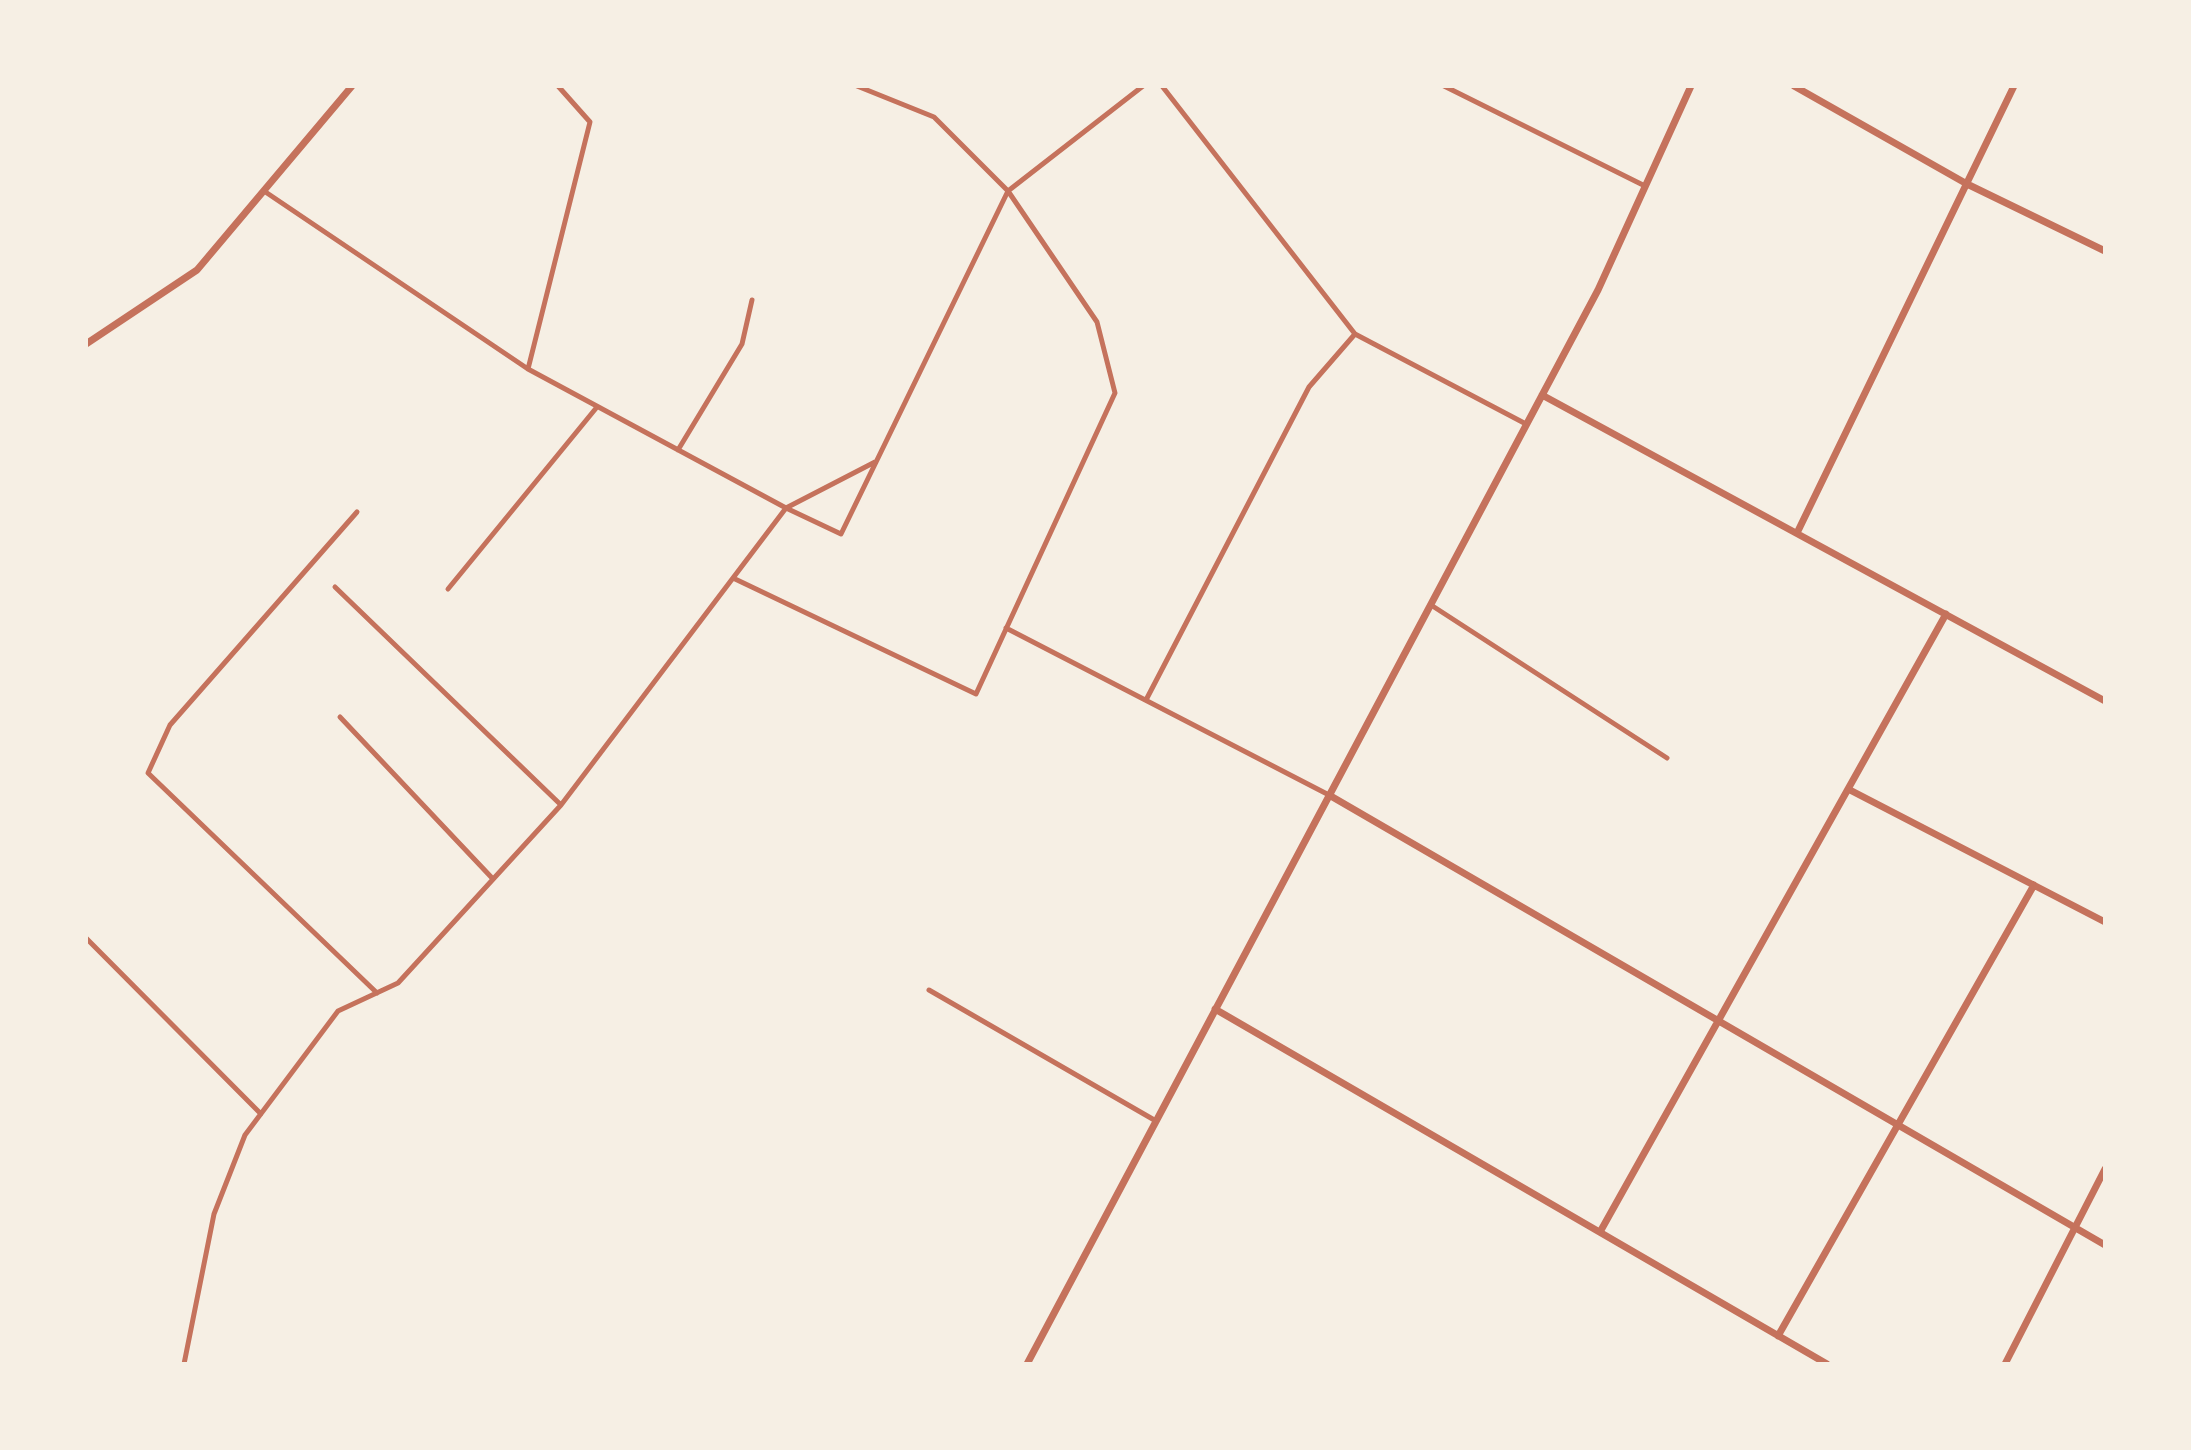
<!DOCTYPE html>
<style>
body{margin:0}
#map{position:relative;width:2191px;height:1450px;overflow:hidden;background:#f6efe4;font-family:"Public Sans",sans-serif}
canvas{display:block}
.frame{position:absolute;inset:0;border:88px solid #f6efe4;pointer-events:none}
</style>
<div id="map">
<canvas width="2191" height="1450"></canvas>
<div class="frame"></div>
</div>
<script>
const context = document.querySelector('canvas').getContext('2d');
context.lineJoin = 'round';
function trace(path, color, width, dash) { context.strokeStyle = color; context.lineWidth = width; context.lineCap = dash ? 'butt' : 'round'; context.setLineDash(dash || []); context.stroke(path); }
trace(new Path2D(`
 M857 86 934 117 1008 191 1143 86
 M1162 86 1355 334 1526 424
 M1444 86 1645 186
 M264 191 528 369 786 508 841 534 1008 191 1097 322 1115 393 976 694 733 578
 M528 369 590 122 558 86
 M678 450 742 344 752 300
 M357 512 170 725 148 773 377 993
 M335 587 561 805
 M448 589 597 407
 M1431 605 1667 758
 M1006 628 1329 795
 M1146 700 1309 387 1355 334
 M340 717 493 879
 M86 938 261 1114
 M929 990 1156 1121
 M184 1364 214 1214 245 1135 338 1011 398 983 561 805 786 508 875 462`), '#c5725c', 5);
trace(new Path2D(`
 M1794 86 1967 184 2105 251
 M86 344 197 270 352 86
 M1542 395 2105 701
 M1797 533 2014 86
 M1848 789 2105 922
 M1329 795 2105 1245
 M1215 1009 1827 1364
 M1600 1232 1946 614
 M1778 1336 2034 885
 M1027 1364 1598 290 1691 86
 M2005 1364 2105 1169`), '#c5725c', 7);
</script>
